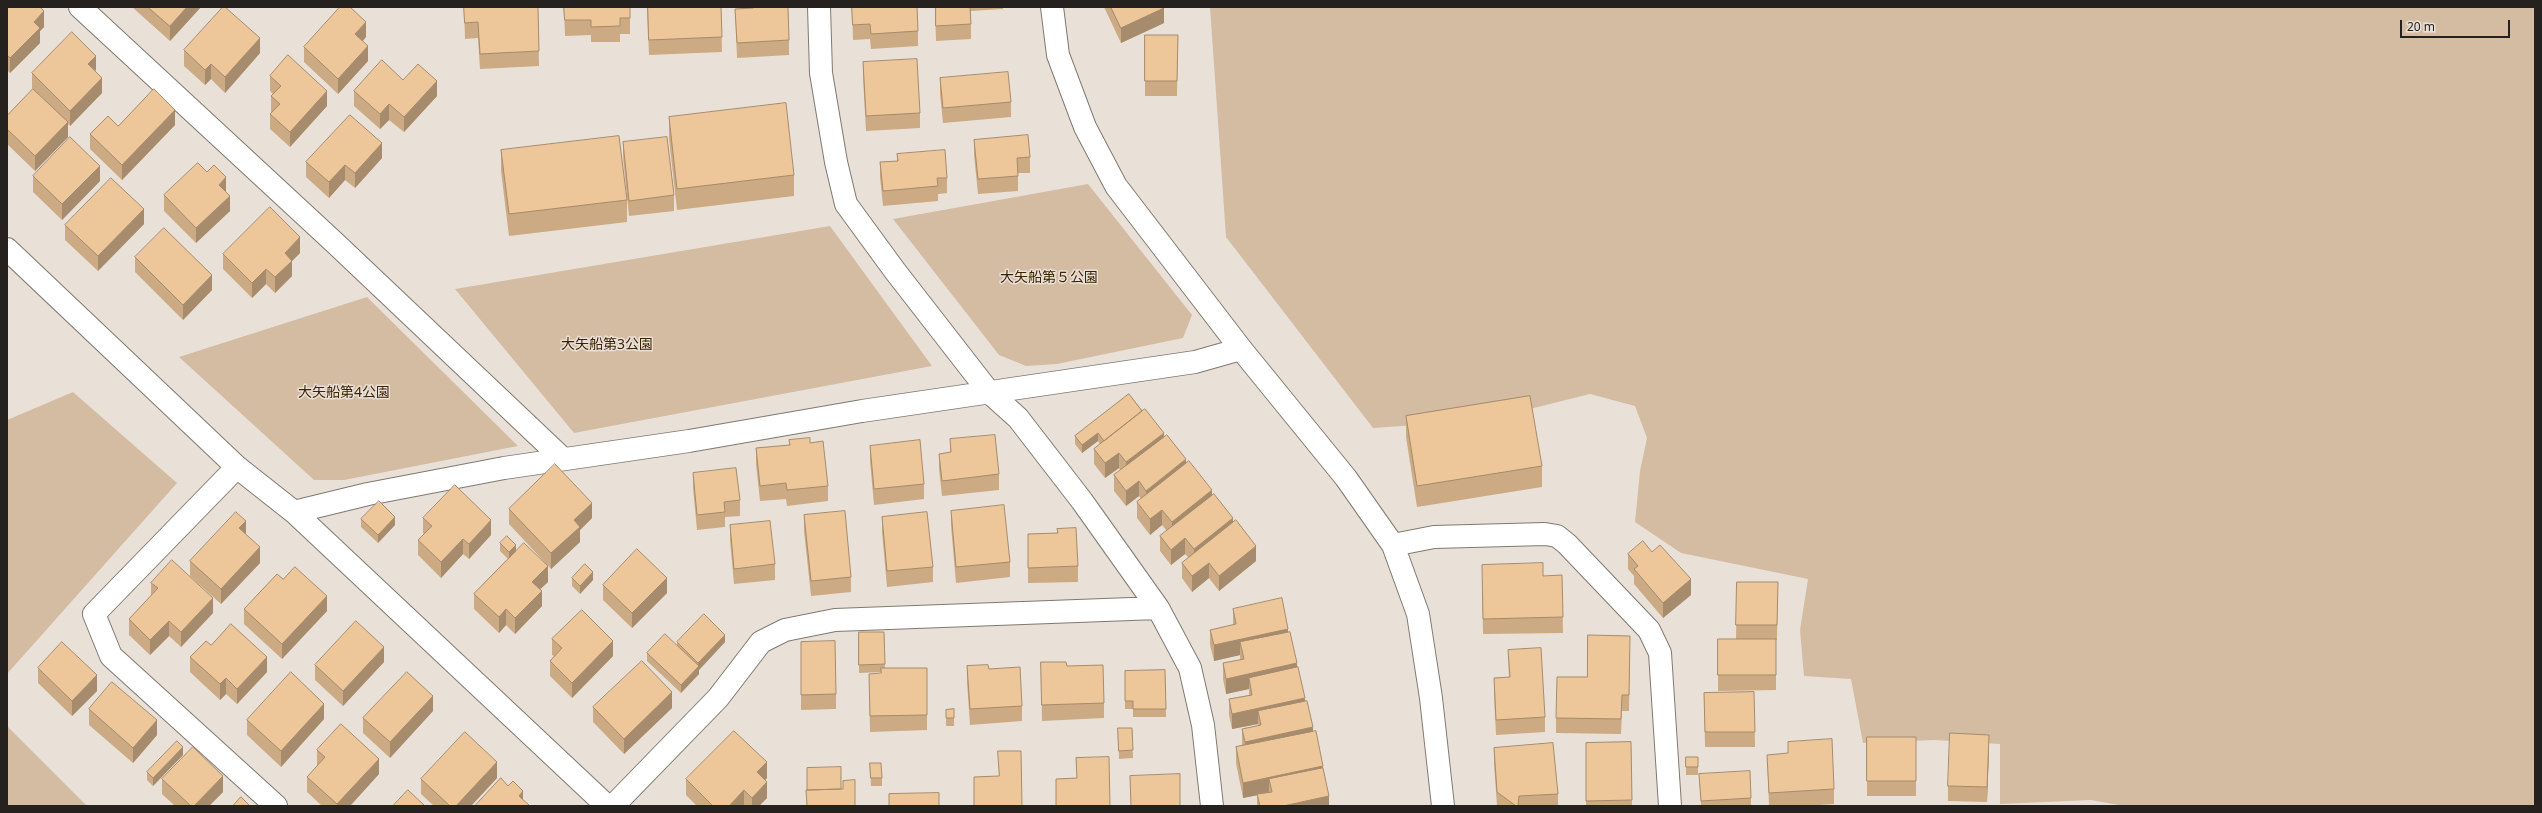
<!DOCTYPE html>
<meta charset="utf-8">
<style>
body{margin:0}
#map{position:relative;width:2542px;height:813px;overflow:hidden;background:#e9e1d8;font-family:"Noto Sans",sans-serif}
canvas{display:block}
.frame{position:absolute;inset:0;border:8px solid #24211e;pointer-events:none}
.scale{position:absolute;left:2400px;top:20px;width:110px;height:18px;box-sizing:border-box;border:2px solid #24211e;border-top:0;padding-left:5px;font-size:12px;line-height:14px;white-space:nowrap;color:#24211e;-webkit-text-stroke:3px #e9e1d8;paint-order:stroke}
</style>
<div id="map">
<canvas width="2542" height="813"></canvas>
<div class="frame"></div>
<div class="scale">20 m</div>
</div>
<script>
const context = document.querySelector('canvas').getContext('2d');
context.lineJoin = 'round';
function fill(path, color) { context.fillStyle = color; context.fill(path, 'evenodd'); }
function trace(path, color, width, dash) { context.strokeStyle = color; context.lineWidth = width; context.lineCap = dash ? 'butt' : 'round'; context.setLineDash(dash || []); context.stroke(path); }
function write(font, color, halo, rows, align = 'center') {
  context.font = font + ' "Noto Sans","Noto Sans JP",sans-serif'; context.lineWidth = 3; context.setLineDash([]); context.textBaseline = 'middle'; context.strokeStyle = halo; context.fillStyle = color; for (const [text, x, y, turn = 0] of rows) {
    context.save(); context.translate(x, y); context.rotate((+turn || 0) * Math.PI / 180); context.textAlign = isNaN(turn) ? turn : align; if (halo) context.strokeText(text, 0, 0); context.fillText(text, 0, 0); context.restore();
  }
}
fill(new Path2D(`
 M1210 7H2535V806H2124L2091 800 2000 804V744L1934 740 1863 743 1851 679 1804 676 1800 630 1808 579 1681 553 1635 522 1640 471 1647 438 1635 406 1590 394 1534 408 1447 423 1373 428 1226 237Z
 M1088 184 1192 315 1183 338 1057 364 1026 366 999 355 893 219Z
 M830 226 932 366 574 433 455 289Z
 M367 297 518 446 344 480H314L179 357Z
 M73 392 177 483 7 674V420Z
 M7 726 87 806H7Z`), '#d4bca3');
const minor = new Path2D(`
 M80 7 335 243 563 459
 M819 7 821 73 836 162 846 204 895 271 989 392 1018 418 1082 501 1158 608 1190 668 1203 725 1212 806
 M1052 7 1058 55 1085 127 1116 186 1241 349 1346 478 1393 545 1418 614 1431 698 1443 806
 M7 249 237 467 294 512 607 806
 M237 467 94 614 111 656 276 806
 M294 512 368 494 504 468 689 441 862 411 1195 362 1241 349
 M1393 545 1434 537 1545 534 1557 536 1567 544 1649 630 1660 653 1670 806
 M613 806 718 698 761 642 785 630 835 620 1158 608`);
trace(minor, '#807971', 24);
trace(minor, '#fff', 22);
fill(new Path2D(`
 M7 7H42L44 27 40 31V43L10 73 7 70Z
 M132 7H201L170 41Z
 M464 7H538L539 66 480 69 478 38 465 39Z
 M564 7H630V34H620V42H591V35L565 36Z
 M647 7H721L722 52 649 55Z
 M752 7H788L789 40V55L737 58 735 9 752 8Z
 M852 7H917L918 31V46L871 49 870 39 853 40Z
 M935 7H1003V9L971 11V39L936 41Z
 M1104 7H1164V23L1121 43Z
 M1145 35H1178L1177 96H1145Z
 M366 37 363 41 368 61 338 94 304 62V47Z
 M184 50 260 53 225 93 211 79 205 85 184 66Z
 M863 62 920 113V128L866 131 863 77Z
 M96 71 102 93 70 126 68 124V137L35 171 7 144V116L33 89 32 88V73Z
 M270 76 327 106 290 147 270 129V114L272 113 271 112V96L273 94 270 91Z
 M940 78 1011 102V117L943 123 940 94Z
 M403 80 437 96 404 132 389 120 380 129 354 106V91Z
 M669 117 794 175V196L677 210 669 139Z
 M175 125 122 180 90 149V134L118 126Z
 M974 140 1030 157V173H1018V191L978 194 974 155Z
 M623 142 674 195V211L629 216 623 157Z
 M501 150 627 200V222L509 236 501 171Z
 M897 154 947 178V193L938 194V201L883 206 880 177V162L897 161Z
 M382 158 355 188 345 180 329 198 306 177V162Z
 M33 176 100 181 62 220 33 192Z
 M226 192 230 211 196 243 164 211V195Z
 M144 224 98 271 65 240V225Z
 M300 253 292 261V276L275 293 266 284 252 298 223 269V254Z
 M135 257 212 290 183 320 135 272Z
 M1129 394 1164 437 1186 464 1233 522 1256 561 1219 591 1209 578 1192 592 1182 578V563L1189 558 1185 554 1171 565 1160 551V536L1167 531 1162 525 1150 535 1137 518V502L1141 499 1139 496 1126 506 1114 491V475L1121 471 1119 468 1105 478 1094 464V449L1100 444 1098 441 1082 453 1075 444V436Z
 M1406 416 1542 466V487L1417 507 1406 437Z
 M950 439 999 474V490L942 496 939 469V454L950 452Z
 M789 440 810 443 828 486V501L787 506 786 499 760 501 756 464V448L789 445Z
 M870 446 924 484V499L874 505 870 461Z
 M693 473 740 500V516L725 517V527L697 530 693 488Z
 M509 509 592 518 580 530V542L551 569 509 524Z
 M951 511 1010 562V577L956 583 951 526Z
 M804 515 851 577V592L811 596 804 531Z
 M882 517 933 567V582L887 587 882 532Z
 M423 518 491 535 469 559 463 554 441 578 418 555V540L424 534 423 533Z
 M361 519 395 525 378 543 361 527Z
 M730 525 775 564V580L734 584 730 540Z
 M1057 529 1078 566V582L1028 583V534L1057 533Z
 M246 534 260 563 221 604 190 576V561Z
 M500 543 516 552 548 582 540 589 542 606 515 634 506 625 499 633 474 609V594L508 559 500 551Z
 M1652 552 1691 595 1663 618 1634 584V576L1628 569V554Z
 M1562 575 1563 633 1483 634 1482 580Z
 M572 578 593 580 580 594 572 586Z
 M283 579 327 611 282 659 244 624V609Z
 M1737 582H1778L1777 640H1776V690L1718 691V639H1736Z
 M151 583 213 613 181 647 169 636 150 655 129 635V619L151 596Z
 M603 585 667 593 632 628 603 600Z
 M1233 609 1288 632 1305 702 1323 769 1329 806H1257V795L1243 798 1236 763V747L1242 746V729L1258 726V724L1232 729 1229 715V699L1249 695V689L1226 694 1223 679V663L1240 660V655L1214 661 1210 645V630L1233 625Z
 M859 632H884L885 668H927V730L870 732 869 674H881V672L859 673Z
 M552 639 613 656 572 698 550 676V661L554 656 552 655Z
 M677 642H725L699 670V674L681 693 647 661V653L677 645Z
 M801 642 836 694V709L801 710Z
 M1508 650 1545 717V732L1496 735 1494 694V678L1509 677Z
 M1630 651 1629 711H1622L1621 734 1556 733V718L1587 677Z
 M190 657 267 672 237 704 226 694 220 700 190 672Z
 M384 662 343 706 315 680V665Z
 M1041 662 1067 666 1104 703V718L1042 721Z
 M967 666 989 669 1022 706V721L970 725 967 682Z
 M38 668 97 691 72 716 38 683Z
 M1165 670 1166 717H1133V709H1125V671Z
 M1754 692 1755 747H1705L1704 693Z
 M593 707 672 708 624 754 593 722Z
 M89 709 157 735 133 763 89 725Z
 M954 709V726H946V710Z
 M433 711 390 758 363 733V718Z
 M324 719 281 767 247 735V720Z
 M1118 728H1132L1133 758 1119 759Z
 M1867 737H1916V796H1867Z
 M1631 742 1632 806H1586V743Z
 M1788 742 1834 789V804L1805 806H1769L1767 755 1788 754Z
 M1494 748 1558 794V806H1497L1494 763Z
 M317 750 379 774 350 806H322L307 792V777L318 766 317 765Z
 M1989 750 1987 802 1948 801V786Z
 M183 755 153 786 147 780V772Z
 M1686 757H1698V775H1686Z
 M1076 758 1110 806 1077 778Z
 M870 763 882 778V786H871Z
 M1699 774 1751 798V806H1701Z
 M1130 776 1180 806H1131Z
 M497 778 471 806H434L421 794V779Z
 M767 778 765 780 767 798 759 806H697L686 795V779Z
 M162 779 223 792 209 806H175L162 794Z`), '#ccaa84');
fill(new Path2D(`
 M187 7H201L170 41V26Z
 M1164 8V23L1121 43V28Z
 M44 11V27L40 31V43L10 73V58L34 22Z
 M366 22V37L355 49V34Z
 M260 38V53L225 93V77Z
 M368 46V61L338 94V79Z
 M96 56V71L88 64Z
 M211 64V79L205 85V70Z
 M102 78V93L70 126V111Z
 M437 81V96L404 132V117Z
 M327 91V106L290 147V132Z
 M389 104V120L380 129V114Z
 M175 110V125L122 180V165Z
 M68 122V137L35 171V156Z
 M382 143V158L355 188V173Z
 M345 165V180L329 198V182Z
 M100 166V181L62 220V204Z
 M226 177V192L219 185Z
 M230 196V211L196 243V228Z
 M144 209V224L98 271V256Z
 M300 237V253L292 261V276L275 293V277L285 253Z
 M266 269V284L252 298V283Z
 M212 275V290L183 320V305Z
 M1098 433V441L1082 453V445Z
 M1164 433V448L1126 477V462Z
 M1119 453V468L1105 478V463Z
 M1186 459V475L1146 506V491Z
 M1139 481V496L1126 506V491Z
 M1212 490V506L1172 537V522Z
 M592 503V518L580 530V542L551 569V553L574 520Z
 M1162 510V525L1150 535V519Z
 M395 517V525L378 543V535Z
 M1233 518V533L1194 564V549Z
 M491 520V535L469 559V544Z
 M246 521V536L239 528Z
 M1185 538V554L1171 565V550Z
 M463 539V554L441 578V562Z
 M516 545V553L509 560V552Z
 M1256 546V561L1219 591V576Z
 M260 547V563L221 604V589Z
 M1209 563V578L1192 592V576Z
 M548 566V582L532 597V582Z
 M593 572V580L580 594V586Z
 M667 578V593L632 628V613Z
 M1691 579V595L1663 618V603Z
 M542 591V606L515 634V618Z
 M327 596V611L282 659V644Z
 M213 598V613L181 647V632Z
 M506 609V625L499 633V617Z
 M169 621V636L150 655V640Z
 M1288 629V645L1240 642V655L1214 661V645Z
 M725 635V642L699 670V674L681 693V685L698 666V663Z
 M613 641V656L572 698V683Z
 M384 647V662L343 706V691Z
 M267 657V672L237 704V689Z
 M1297 663V679L1249 678V689L1226 694V679Z
 M97 675V691L72 716V701Z
 M226 678V694L220 700V684Z
 M672 692V708L624 754V739Z
 M433 696V711L390 758V742Z
 M1305 698V713L1258 711V724L1232 729V714Z
 M324 704V719L281 767V751Z
 M157 720V735L133 763V748Z
 M1313 727V743L1245 758V742Z
 M1989 735V750L1987 802V787Z
 M183 747V755L153 786V778Z
 M379 759V774L350 806H337V804Z
 M497 762V778L471 806H456Z
 M767 762V778L757 788V772Z
 M1323 766V781L1269 779V793L1243 798V783Z
 M223 776V792L209 806H194Z
 M767 782V798L759 806H752V798Z
 M744 790V806H729Z
 M523 791V806L519 796Z
 M1329 796V806H1283Z`), '#a68b6c');
const building = new Path2D(`
 M7 7H40L44 11 34 22 40 28 10 58 7 55Z
 M148 7H187L170 26Z
 M223 7H225L260 38 225 77 211 64 205 70 184 50Z
 M340 7H350L366 22 355 34 368 46 338 79 304 47Z
 M464 7H538L539 51 480 54 478 22 465 23Z
 M564 7H630V18H620V26L591 27V20H565Z
 M648 7H721L722 37 649 40Z
 M753 7H788L789 40 737 43 735 9 753 8Z
 M852 7H917L918 31 871 34 870 24 853 25Z
 M936 7H970L971 24 936 26Z
 M1111 7H1164V8L1121 28Z
 M72 32 96 56 88 64 102 78 70 111 32 73Z
 M1145 35H1178L1177 81H1145Z
 M288 55 327 91 290 132 270 114 280 104 271 96 281 86 270 76Z
 M917 59 920 113 866 116 863 62Z
 M382 60 403 80 418 64 437 81 404 117 389 104 380 114 354 91Z
 M1008 72 1011 102 943 108 940 78Z
 M33 89 68 122 35 156 7 129V116Z
 M154 89 175 110 122 165 90 134 108 116 118 126Z
 M786 103 794 175 677 189 669 117Z
 M350 115 382 143 355 173 345 165 329 182 306 162Z
 M1028 135 1030 157 1017 158 1018 176 978 179 974 140Z
 M619 136 627 200 509 214 501 150Z
 M70 137 100 166 62 204 33 176Z
 M667 137 674 195 629 201 623 142Z
 M945 150 947 178H937L938 186 883 191 880 162 898 161 897 154Z
 M198 163 207 172 214 165 226 177 219 185 230 196 196 228 164 195Z
 M111 178 144 209 98 256 65 225Z
 M270 207 300 237 285 253 292 261 275 277 266 269 252 283 223 254Z
 M164 228 212 275 183 305 135 257Z
 M1129 394 1142 411 1104 441 1098 433 1082 445 1075 436Z
 M1530 396 1542 466 1417 486 1406 416Z
 M1145 409 1164 433 1126 462 1119 453 1105 463 1094 449Z
 M995 435 999 474 942 481 939 454 951 452 950 439Z
 M1167 435 1186 459 1146 491 1139 481 1126 491 1114 475Z
 M810 438V443L823 441 828 486 787 490 786 483 760 486 756 448 790 445 789 440Z
 M920 440 924 484 874 489 870 446Z
 M1189 461 1212 490 1172 522 1162 510 1150 519 1137 502Z
 M555 464 592 503 574 520 580 527 551 553 509 509Z
 M736 468 740 500 724 502 725 512 697 515 693 473Z
 M455 485 491 520 469 544 463 539 441 562 418 540 432 526 423 518Z
 M1214 494 1233 518 1194 549 1185 538 1171 550 1160 536Z
 M379 501 395 517 378 535 361 519Z
 M1004 505 1010 562 956 567 951 511Z
 M845 511 851 577 811 581 804 515Z
 M236 512 246 521 239 528 260 547 221 589 190 561Z
 M927 512 933 567 887 571 882 517Z
 M1236 520 1256 546 1219 576 1209 563 1192 576 1182 563Z
 M770 521 775 564 734 569 730 525Z
 M1076 528 1078 566 1028 568V534L1058 533 1057 529Z
 M507 536 516 545 509 552 500 543Z
 M1643 541 1652 552 1660 545 1691 579 1663 603 1634 569 1638 566 1628 554Z
 M524 543 548 566 532 582 542 591 515 618 506 609 499 617 474 594Z
 M637 549 667 578 632 613 603 585Z
 M172 560 213 598 181 632 169 621 150 640 129 619 158 588 151 583Z
 M1543 563V576L1562 575 1563 617 1483 619 1482 565Z
 M585 564 593 572 580 586 572 578Z
 M295 567 327 596 282 644 244 609 277 574 283 579Z
 M1737 582H1778L1777 625H1736Z
 M1282 598 1288 629 1214 645 1210 630 1236 624 1233 609Z
 M582 610 613 641 572 683 550 661 562 648 552 639Z
 M704 614 725 635 698 663 677 642Z
 M356 621 384 647 343 691 315 665Z
 M231 624 267 657 237 689 226 678 220 684 190 657 206 641 211 645Z
 M859 632H884L885 664 859 665Z
 M1290 632 1297 663 1226 679 1223 663 1244 659 1240 642Z
 M665 634 699 666 681 685 647 653Z
 M1588 635 1630 636 1629 695H1622L1621 719 1556 718 1557 677H1587Z
 M1718 639H1776V675H1718Z
 M835 641 836 694 801 695V642Z
 M62 642 97 675 72 701 38 668Z
 M1541 648 1545 717 1496 720 1494 678 1510 677 1508 650Z
 M642 661 672 692 624 739 593 707Z
 M1041 662H1066L1067 666 1103 665 1104 703 1042 705Z
 M988 665 989 669 1020 667 1022 706 970 709 967 666Z
 M1298 667 1305 698 1232 714 1229 699 1252 695 1249 678Z
 M881 668H927V715L870 716 869 674 881 673Z
 M1165 670 1166 709H1133V701H1125V671Z
 M291 672 324 704 281 751 247 720Z
 M407 672 433 696 390 742 363 718Z
 M112 682 157 720 133 748 89 709Z
 M1754 692 1755 732H1705L1704 693Z
 M1307 701 1313 727 1245 742 1242 729 1261 725 1258 711Z
 M954 709V718H946V710Z
 M341 724 379 759 337 804 307 777 325 757 317 750Z
 M1118 728H1132L1133 750 1119 751Z
 M734 731 767 762 757 772 767 782 752 798 744 790 729 806H713L686 779Z
 M1316 731 1323 766 1243 783 1236 747Z
 M465 732 497 762 456 806H450L421 779Z
 M1950 733 1989 735 1987 787 1948 786Z
 M1867 737H1916V781H1867Z
 M1832 739 1834 789 1769 793 1767 755 1788 753V742Z
 M177 741 183 747 153 778 147 772Z
 M1631 742 1632 800 1586 801V743Z
 M1553 743 1558 794 1519 796 1518 806H1516L1497 792 1494 748Z
 M193 747 223 776 194 806H191L162 779Z
 M998 751H1021L1022 806H974V777L999 776Z
 M1109 757 1110 806H1056V779L1077 778 1076 758Z
 M1686 757H1698V767H1686Z
 M870 763H881L882 778H871Z
 M841 767V789L807 790V768Z
 M1323 768 1329 796 1283 806H1260L1257 794 1272 792 1269 779Z
 M1750 771 1751 798 1701 801 1699 774Z
 M1180 774V806H1131L1130 776Z
 M501 778 508 786 513 781 523 791 519 796 530 806H475Z
 M855 780V806H807L806 790 843 789V781Z
 M408 790 425 806H393Z
 M939 793V806H889V794Z
 M241 797 250 806H233Z`);
fill(building, '#edc69a');
trace(building, '#a68b6c', 1);
write('14px', '#3d2300', '#e9e1d8', [
 ["大矢船第５公園",1049,278],
 ["大矢船第3公園",607,345],
 ["大矢船第4公園",344,393]
]);
</script>
